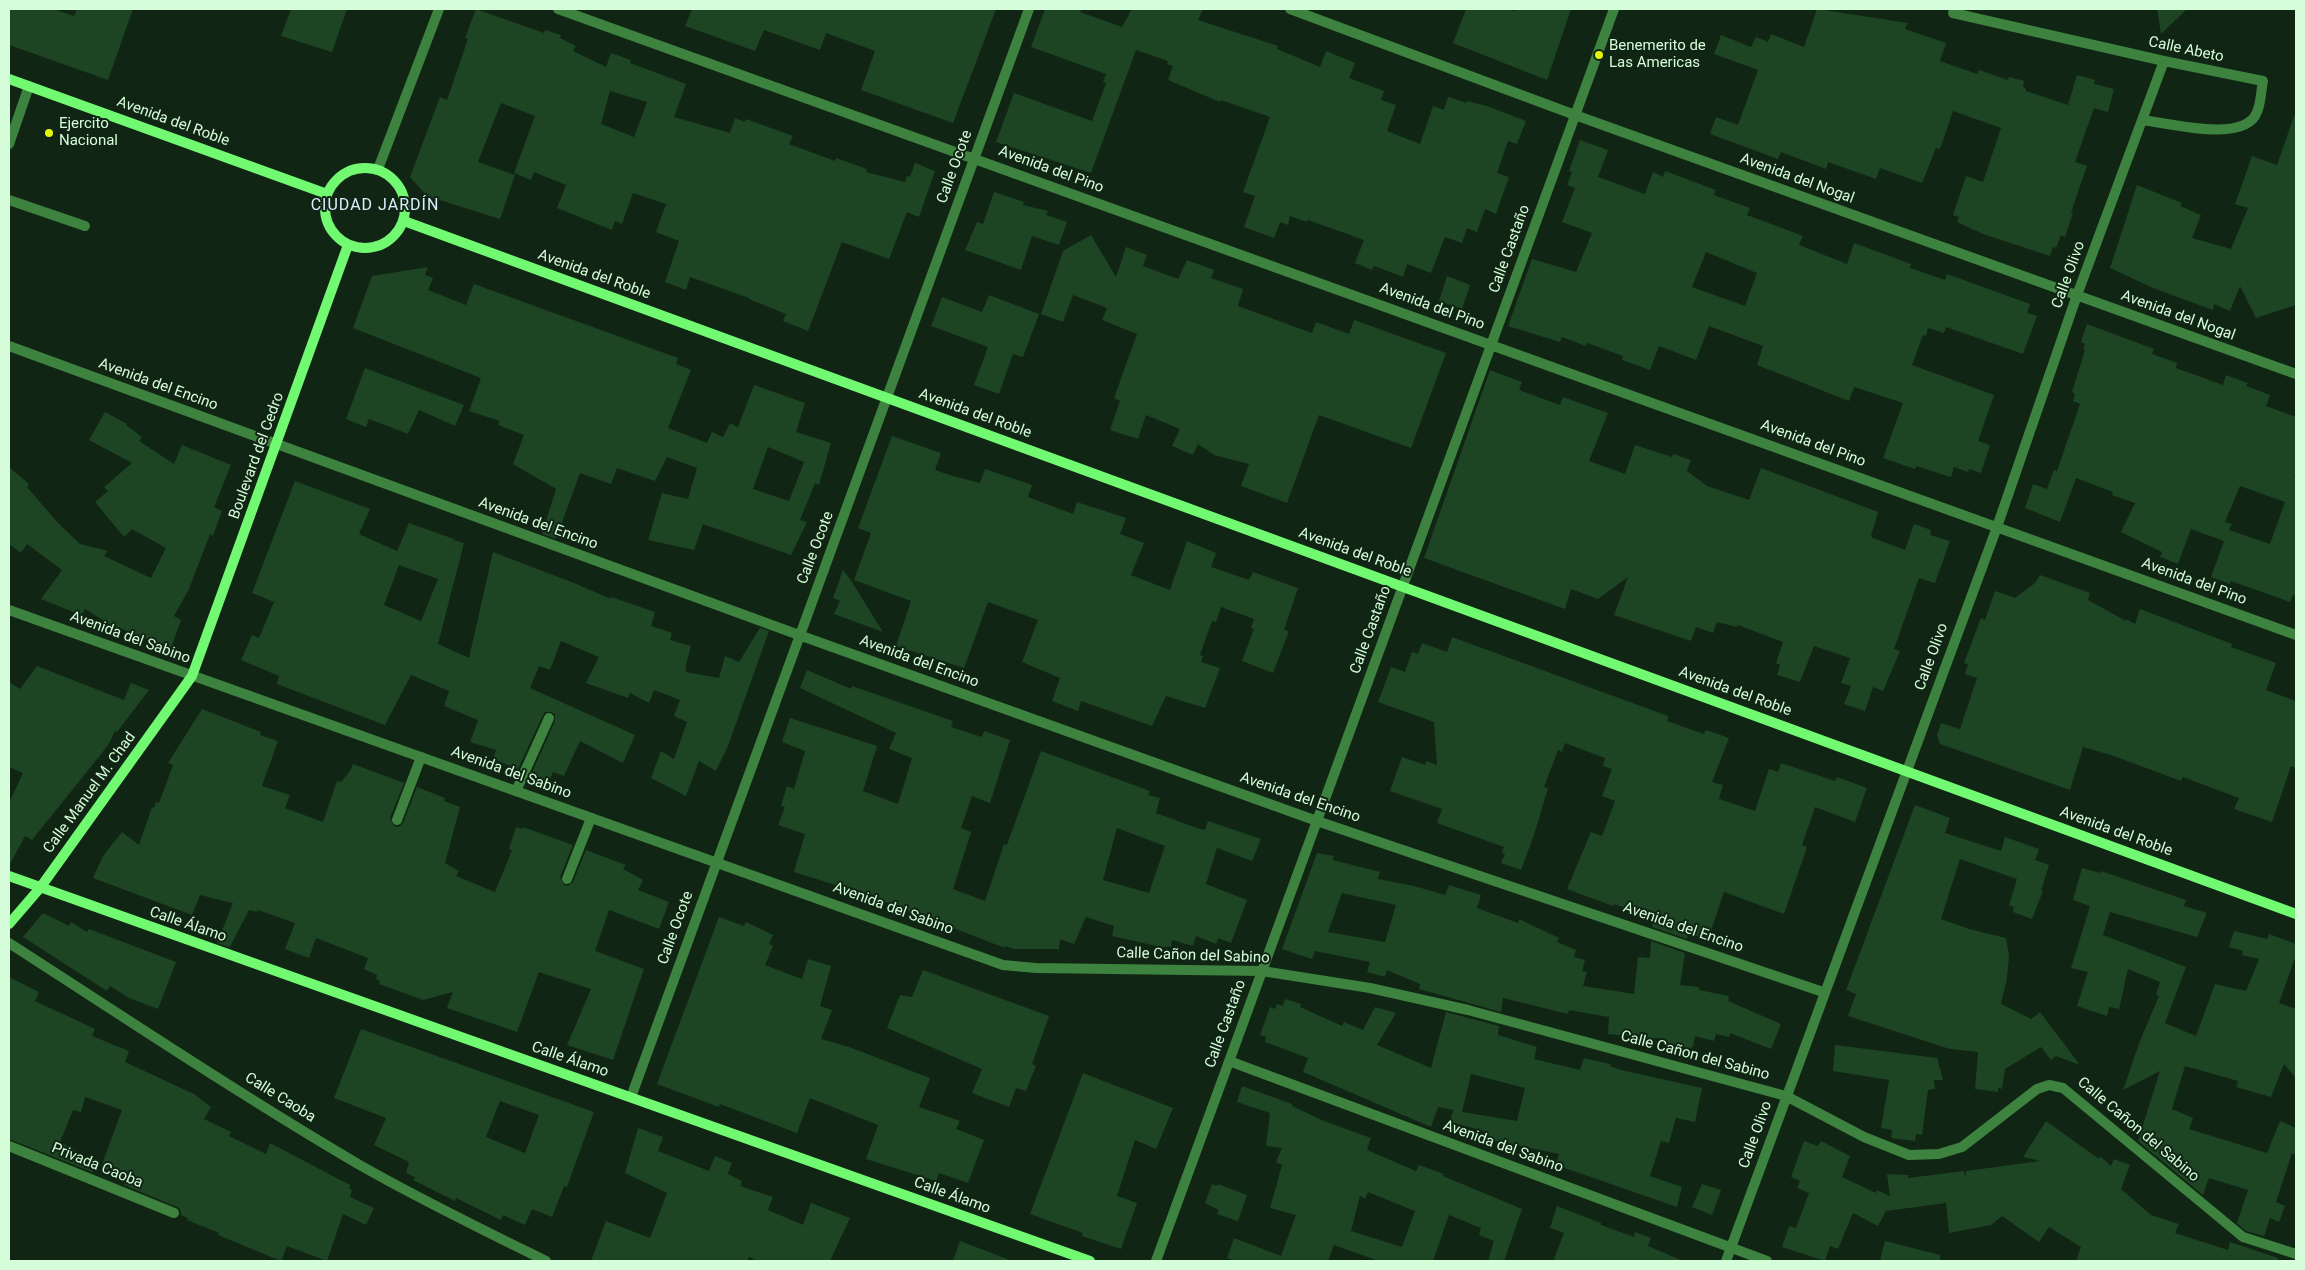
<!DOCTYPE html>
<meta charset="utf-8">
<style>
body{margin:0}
#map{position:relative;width:2305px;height:1270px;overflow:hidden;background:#102513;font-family:Roboto,sans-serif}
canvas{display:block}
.frame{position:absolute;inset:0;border:10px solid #d6fdda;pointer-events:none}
</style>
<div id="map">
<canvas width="2305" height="1270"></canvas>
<div class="frame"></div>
</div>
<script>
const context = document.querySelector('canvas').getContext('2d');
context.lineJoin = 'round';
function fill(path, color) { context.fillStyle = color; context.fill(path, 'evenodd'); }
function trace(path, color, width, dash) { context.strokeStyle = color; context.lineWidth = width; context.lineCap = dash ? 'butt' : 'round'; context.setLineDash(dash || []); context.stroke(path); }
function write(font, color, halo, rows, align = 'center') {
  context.font = font + ' Roboto,sans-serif'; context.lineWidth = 4; context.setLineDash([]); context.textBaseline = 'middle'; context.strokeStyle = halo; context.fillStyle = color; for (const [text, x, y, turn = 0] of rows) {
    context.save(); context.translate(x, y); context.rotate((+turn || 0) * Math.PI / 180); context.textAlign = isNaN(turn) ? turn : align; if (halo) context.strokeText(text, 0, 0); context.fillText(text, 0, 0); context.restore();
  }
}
fill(new Path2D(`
 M9 9H53L74 16 77 9H133L108 80 9 45Z
 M291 9H347L332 52 281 36Z
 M476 9 544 33 545 30 561 35 560 38 576 46 573 51 606 67 611 53 631 60 630 63 686 84 674 117 730 133 735 118 745 122 746 119 793 136 789 144 835 161 836 158 867 169 866 172 905 182 907 176 910 177 915 163 935 171 919 217 907 212 889 259 842 242 808 331 783 321 786 314 749 299V298L690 277 686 290 665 282 679 241 656 232 666 204 633 193 622 224 615 221 612 230 557 208 566 185 534 172 531 180 514 173 535 116 501 103 478 162 515 175 500 219 427 196 410 177 440 97 447 100 468 39 465 38ZM610 91 647 102 634 137 601 124Z
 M692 9H996L953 123 861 90 875 51 826 33 820 50 764 30 755 51 685 26Z
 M1045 9H1082L1080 12 1122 27 1132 9H1203L1198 20 1278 46 1277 49 1320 67 1326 51 1355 63 1349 78 1384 91 1381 100 1396 105 1387 131 1420 144 1433 106 1444 110 1448 97 1467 103V101L1487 106 1526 121 1517 144 1508 141 1497 173 1509 177 1496 214 1485 209 1477 232 1467 228 1462 243 1445 237 1431 273 1407 264 1403 277 1374 266 1372 270 1355 263 1364 240 1308 220 1307 222 1290 216 1288 225 1280 222 1274 238 1244 227 1255 196 1243 192 1270 117 1221 100 1220 102 1168 80 1173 66 1167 64 1168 61 1136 50 1091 173 996 142 1014 93 1092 121 1106 83 1103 82 1106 74 1031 47Z
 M1466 9H1506L1515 11 1516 9H1571L1547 80 1453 43Z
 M1817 9 1908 23 1905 29 1946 43 1940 61 1977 74 1979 70 2008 80 2009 77 2024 81 2023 87 2026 89V91L2068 105 2077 75 2095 80 2094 84 2114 89 2108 112 2094 108 2075 162 2087 166 2071 212 2073 213 2065 237 2061 235 2056 248 2053 247 2050 256 1983 234 1957 222 1959 217 1953 215 1966 176 1983 182 2001 128 1953 111 1940 149 1936 148 1922 183 1880 168 1876 179 1828 162 1826 169 1781 152 1778 159 1710 134 1716 117 1738 125 1758 70 1714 54 1721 35 1751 47 1756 37 1768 42 1771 34 1804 47Z
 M2157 9H2187L2161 34Z
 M2294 116 2296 117V305L2256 318 2240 286 2230 311 2214 304 2213 310 2153 288 2110 268 2137 185 2182 203 2180 206 2201 215 2192 238 2231 249 2248 208 2235 204 2252 156 2277 165Z
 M1580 140 1608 150 1598 177 1645 194 1653 172 1663 177 1665 171 1716 190 1714 195 1750 208 1747 215 1803 236 1799 245 1847 264 1854 243 1911 264 1910 268 1945 280 1947 274 2030 304 2027 313 2037 316 2023 354 1946 327 1944 333 1928 328 1926 336 1923 335 1912 365 1994 395 1978 441 1990 445 1981 473 1969 469 1968 472 1954 467 1951 477 1916 466 1915 469 1883 458 1903 403 1854 387 1849 401 1757 365 1763 346 1709 326 1696 360 1659 346 1650 370 1622 360 1623 356 1587 343 1586 346 1562 337 1560 342 1508 326 1532 259 1576 272 1592 233 1562 222 1575 188 1567 185 1572 172 1569 171ZM1706 252 1757 273 1745 306 1692 287Z
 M994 192 1024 202 1023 205 1048 211 1046 215 1067 222 1059 245 1032 236 1021 270 965 250 977 222 983 224Z
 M1091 235 1116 277 1126 247 1147 255 1143 266 1178 279 1187 260 1214 270 1211 278 1243 289 1238 306 1312 333 1316 322 1349 334 1354 320 1446 353 1411 448 1319 415 1287 503 1241 486 1249 464 1214 455 1198 444 1193 455 1172 446 1180 429 1146 415 1138 439 1110 430 1120 401 1114 398 1137 334 1102 320 1107 308 1073 295 1063 322 1041 314 1063 251Z
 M428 267 425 275 433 278 428 290 466 305 474 284 678 358 676 364 691 370 668 428 707 443 712 432 723 437 730 423 738 427 754 385 805 403 796 432 831 443 819 485 815 483 800 520 807 522 791 555 703 524 694 550 648 540 662 493 688 499 697 468 667 457 655 481 617 468 611 484 580 473 556 539 542 534 556 489 513 464 524 435 498 425 500 421 469 411 481 378 353 328 372 276ZM768 447 804 462 789 501 753 489Z
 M1447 276 1470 285 1462 309 1439 301Z
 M989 295 1039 314 1023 357 1013 354 999 394 974 385 988 347 931 326 942 297 982 312Z
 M2087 324 2154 349 2152 354 2177 363 2176 368 2223 385 2226 375 2248 383 2246 386 2270 395 2266 406 2296 417V470L2294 476 2296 477V596L2293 595 2290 602 2231 581 2230 584 2211 577 2224 541 2191 529 2178 564 2160 557 2162 552 2121 532 2135 503 2112 495 2113 492 2076 478 2060 522 2025 508 2033 484 2047 489 2054 470 2057 471 2080 404 2073 401 2075 394 2072 392 2085 350 2083 349 2085 344 2081 342ZM2240 486 2285 502 2270 544 2229 530 2232 524 2225 522Z
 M365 368 464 405 455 426 419 410 408 434 369 419 366 427 346 419Z
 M1490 370 1522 382 1519 390 1560 405 1563 397 1608 413 1589 461 1625 474 1635 445 1672 457 1673 454 1691 460 1687 471 1707 486 1749 500 1761 468 1878 512 1871 536 1873 538 1905 550 1914 524 1931 530 1930 535 1950 541 1935 583 1919 578 1894 649 1900 651 1883 691 1873 687 1865 711 1844 704 1851 686 1841 683 1850 658 1814 646 1800 682 1777 675 1780 665 1776 663 1783 642 1738 625 1737 627 1717 622 1713 633 1696 627 1691 641 1614 615 1628 577 1598 599 1571 589 1565 609 1424 558Z
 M105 412 127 424 126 425 142 437 139 441 174 464 182 445 231 465 214 507 222 511 213 536 210 534 189 589 174 616 181 620 171 648 109 624 85 609 81 615 41 599 62 570 27 544 21 553 9 544V467L29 484 27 487 58 523 80 544 108 551 104 556 151 578 166 548 132 529 124 537 95 502 108 491 104 487 132 463 89 440Z
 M892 436 941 453 935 470 953 476 980 483 985 469 1032 485 1028 497 1073 514 1077 502 1126 518 1120 534 1144 543 1131 575 1170 590 1187 541 1216 553 1211 567 1249 580 1253 572 1298 588 1284 630 1289 631 1273 673 1242 661 1254 629 1251 628 1254 619 1221 607 1216 622 1212 621 1200 655 1203 656 1201 662 1220 668 1205 708 1166 696 1152 726 1081 701 1078 711 1052 701 1060 678 1022 662 1038 620 988 602 964 668 896 646 911 601 854 580 871 533 858 528Z
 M295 481 370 509 359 534 397 551 409 523 454 539 448 554 454 540 464 543 438 644 469 658 493 552 574 583 611 599V597L655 612 651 626 672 633 670 640 691 646 685 668 686 669V672L719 678 725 656 739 662 760 628 769 631 728 746 716 771 699 761 686 796 651 778 661 751 674 759 687 722 674 716 680 700 654 690 649 703 630 693 628 698 586 683 599 657 561 641 550 670 539 666 530 688 635 735 623 763 580 741 564 776 553 772 548 784 530 777 555 721V714L551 712H545L543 715 518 769 493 759 496 750 470 742 478 720 444 706 449 691 411 675 385 725 277 684 279 676 241 660 252 635 259 638 274 602 252 593ZM399 565 438 579 421 621 384 605Z
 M843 570 850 579 883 632 834 614 840 601 833 598Z
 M2040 575 2090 593 2088 600 2126 621V619L2135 624 2140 609 2232 644 2231 647 2276 663 2266 690 2296 701V768L2291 766 2272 822 2234 809 2239 798 2183 777 2181 781 2114 756 2083 747 2070 790 1940 744 1937 735 1941 723 1960 729 1977 678 1965 674 1968 664 1964 663 1981 618 1985 620 1995 591 2015 598 2035 583Z
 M1452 637 1668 716 1667 721 1704 734 1706 730 1729 738 1712 782 1723 785 1719 799 1755 811 1769 769 1778 772 1781 763 1835 781 1837 777 1867 788 1855 822 1815 807 1802 845 1807 847 1784 914 1724 892 1708 940 1688 933 1687 939 1652 927 1653 918 1614 904 1613 906 1567 889 1591 832 1602 836 1615 801 1602 796 1612 769 1603 766 1605 758 1565 743 1562 752 1558 750 1544 787 1548 788 1534 835 1521 870 1501 863 1505 854 1502 853 1504 847 1437 823 1442 809 1390 791 1402 757 1425 765 1426 761 1437 765 1434 722 1378 702 1391 667 1405 672 1412 652 1418 654 1422 643 1447 652Z
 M37 666 124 700 131 683 149 690 117 732 115 731 110 742 102 753 32 840 25 836 9 866V803L23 773 9 767V682L20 689Z
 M807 670 851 689 852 686 953 721 951 727 982 737 984 731 1010 740 990 803 972 796 961 828 971 832 953 889 985 901 1004 844 1007 845 1041 751 1150 791 1148 795 1160 798 1156 813 1200 829 1205 830 1208 821 1261 839 1252 861 1217 848 1206 884 1247 900 1231 943 1218 938 1216 944 1196 936 1193 946 1172 940 1171 947H1161L1112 936 1114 926 1086 917 1074 944 1060 939 1059 949H1014L1005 946V948L867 895 794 872 805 834 778 825 785 807 781 806 787 786 794 789 805 751 782 742 790 718 877 746 863 791 898 804 912 758 889 749 896 733 800 688ZM1117 828 1165 846 1149 893 1103 880Z
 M202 709 261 732 260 735 278 741 262 786 290 795 285 808 323 822 337 781 341 782 350 771 353 764 404 783 390 818 394 826 399 827 403 823 417 787 445 798 444 801 460 807 445 863 459 871 456 876 495 892 512 850 509 849 516 827 523 829V827L573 845 560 877 564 885 568 886 573 882 586 850 626 865 623 869 643 880 638 890 669 902 659 929 609 910 595 951 644 969 613 1060 567 1045 591 989 539 972 517 1032 447 1008 453 992 423 1000 379 984 380 981 376 979 377 975 364 969 368 958 316 938 309 958 285 949 295 923 258 910 257 912 249 910 230 947 217 943 233 903 200 895 192 915 93 878 103 856 122 832 139 845 152 807 154 808 156 802 159 803 173 765 168 763Z
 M1915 805 1950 818 1945 833 2001 851 2005 837 2039 849 2035 860 2049 865 2041 891H2043L2032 919 2013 912 2014 907 2009 905 2017 879 1960 859 1941 919 1969 929 2006 938 2009 956 2007 978 2001 1004 2031 1019 2040 1012 2080 1065 2056 1056 2051 1060 2041 1047 2005 1069 2002 1089 1998 1088V1092L1975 1089 1978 1052 1950 1049 1848 1016 1856 994 1846 990Z
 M1317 853 1334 856 1333 860 1380 872 1378 879 1414 886 1445 895 1449 885 1481 895 1477 908 1518 923 1519 919 1559 938 1557 942 1576 950 1574 957 1585 960 1582 971 1587 972 1583 986 1634 994 1638 957 1650 958 1651 941 1685 953 1680 985 1699 987V990L1729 996 1728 1001 1781 1024 1771 1049 1730 1033 1729 1037 1716 1034 1714 1041 1695 1036 1693 1047 1691 1048 1664 1045 1665 1039 1608 1034 1609 1017 1569 1010 1568 1014 1503 998 1501 1012 1419 989 1420 984 1387 970 1385 977 1367 972 1370 962 1315 951 1312 959 1282 949ZM1342 893 1396 905 1385 942 1328 932Z
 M2082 868 2100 873 2101 871 2186 900 2184 906 2207 913 2197 937 2110 912 2103 935 2186 967 2165 1023 2196 1036 2215 984 2246 991 2259 959 2242 955 2243 951 2229 947 2234 931 2267 939 2269 934 2296 944V955L2279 1003 2296 1009V1078L2284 1064 2271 1097 2236 1087 2238 1081 2185 1066 2172 1109 2193 1118 2189 1129 2267 1153 2280 1121 2296 1128V1155L2292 1153 2276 1202 2285 1206 2279 1222 2270 1218 2264 1236 2246 1231 2237 1223 2248 1190 2209 1178 2203 1195 2138 1141 2160 1071 2123 1090 2140 1041 2159 996 2156 995 2160 982 2128 969 2119 1009 2109 1007 2107 1016 2077 1006 2088 972 2071 968 2090 906 2073 900Z
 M43 913 69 926 71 922 87 932 89 929 176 962 158 1009 129 998 110 986 107 991 23 937Z
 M719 917 744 926 746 922 773 935 769 944 773 946 765 965 802 979 808 959 831 966 820 1006 832 1010 821 1039 849 1047 930 1078 919 1107 960 1121 956 1129 984 1140 968 1183 939 1173 936 1181 866 1159 878 1125 810 1098 797 1133 720 1104 719 1107 657 1084Z
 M923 970 1049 1016 1032 1064 1036 1066 1026 1091 1016 1088 1009 1107 972 1093 982 1069 887 1028 900 995 912 997Z
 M9 977 39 992 35 1001 95 1029 92 1036 129 1051 125 1062 194 1094 211 1107 204 1119 231 1132 229 1136 266 1154 270 1143 350 1185 349 1188 352 1190 350 1197 374 1208 366 1225 343 1214 327 1261 287 1246 281 1261 218 1235 219 1233 187 1220 188 1218 181 1215 180 1209 177 1207 124 1185 125 1180 101 1167 122 1110 85 1097 81 1112 73 1110 60 1142 97 1163 92 1172 9 1139Z
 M1285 999 1301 1004 1300 1007 1342 1026 1344 1022 1363 1030 1375 1007 1396 1013 1377 1045 1431 1068 1446 1012 1499 1026 1498 1035 1537 1047 1534 1059 1580 1070 1584 1058 1610 1064V1066L1621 1070 1702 1088 1695 1122 1676 1118 1669 1143 1661 1141 1650 1176 1682 1187 1677 1207 1556 1165 1559 1154 1482 1138 1484 1131 1450 1122 1453 1110 1438 1107 1431 1127 1303 1072 1308 1058 1265 1042 1266 1037 1260 1035 1270 1007 1275 1009 1277 1004 1283 1006ZM1471 1074 1525 1088 1517 1121 1462 1112Z
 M361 1029 594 1112 567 1187 564 1186 552 1217 532 1209 525 1225 503 1215 501 1220 456 1198 455 1201 413 1180 415 1177 406 1173 409 1162 374 1145 386 1118 334 1098ZM500 1101 539 1115 525 1153 486 1137Z
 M1835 1045 1937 1058 1943 1080H1934L1935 1089 1928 1090 1922 1135 1916 1134 1915 1141 1891 1138 1892 1130 1881 1128 1889 1080 1833 1071Z
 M1083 1073 1173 1108 1156 1149 1135 1140 1117 1196 1137 1203 1121 1249 1082 1236 1083 1233 1030 1214Z
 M1242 1086 1292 1104V1106L1324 1121 1371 1138 1367 1150 1416 1171 1419 1165 1444 1174 1443 1176 1522 1209 1504 1261H1488L1494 1241 1479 1235 1481 1228 1449 1215 1433 1261H1379L1334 1245 1328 1261H1236L1227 1258 1234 1238 1281 1256 1296 1215 1270 1208 1282 1165 1276 1162 1282 1148 1266 1146 1270 1113 1237 1102ZM1368 1192 1415 1211 1402 1247 1351 1231 1360 1196 1365 1199Z
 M2046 1121 2099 1159 2100 1156 2111 1166 2114 1159 2130 1165 2121 1189 2151 1215 2179 1224 2175 1233 2228 1250 2230 1242 2278 1258 2277 1261H2076L2081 1247 2049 1227 2039 1242 2002 1216 1991 1225 1949 1233 1946 1203 1886 1211 1878 1226 1853 1213 1838 1249 1830 1246 1825 1261 1782 1247 1789 1226 1796 1228 1809 1193 1797 1188 1800 1181 1791 1177 1804 1141 1818 1146 1821 1141 1850 1156 1842 1177 1876 1193 1877 1190 1890 1196 1887 1174 1909 1175 1908 1178 1964 1171 1965 1177 1966 1171 2040 1161 2023 1157Z
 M638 1128 663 1137 658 1151 709 1171 715 1156 732 1163 728 1174 742 1181 740 1186 773 1197 768 1210 803 1225 811 1203 850 1218 830 1261H759L749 1257 747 1261H591L606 1221 650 1238 667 1193 625 1173Z
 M1212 1184 1217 1186 1218 1184 1247 1195 1238 1221 1217 1214 1219 1210 1205 1203Z
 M1702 1184 1721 1190 1712 1215 1692 1207Z
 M1557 1206 1601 1223V1225L1634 1237 1635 1232 1651 1238 1648 1246 1683 1261H1553L1564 1233 1550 1228Z
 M960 1241 1010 1260V1261H953Z
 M1885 1241 1940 1255V1261H1880Z`), '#1d4524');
trace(new Path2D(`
 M9 144 29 86
 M9 200 85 226
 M516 791 549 718
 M397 820 421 757
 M567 879 591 818`), '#3d823e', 10);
trace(new Path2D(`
 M558 9 2296 635
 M1290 9 1575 115 2296 374
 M1953 13 2164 61 2263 81C2261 91 2261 103 2257 112 2245 144 2169 123 2142 120
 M378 169 439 9
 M9 346 799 635 1317 821 1823 992
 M9 610 1003 965 1036 968 1262 971 1370 988 1468 1010 1786 1096 1864 1137 1909 1155 1939 1154 1962 1147 2037 1089 2049 1085 2063 1088 2243 1237 2296 1254
 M9 943C124 1017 239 1094 358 1164 419 1199 483 1230 546 1261
 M1229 1061 1767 1261
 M631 1097 1029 9
 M9 1146 174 1213
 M1156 1261 1614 9
 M1726 1261 1997 527 2077 295 2164 61`), '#3d823e', 10);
trace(new Path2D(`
 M9 79 327 194
 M325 208a40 40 0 1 1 80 0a40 40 0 1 1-80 0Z
 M404 221 2296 914
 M9 876 1090 1261
 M9 924 40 888 192 676 348 245`), '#71f972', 10);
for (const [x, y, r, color] of [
 [1599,55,5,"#e2f50a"],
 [49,133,5,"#e2f50a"]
]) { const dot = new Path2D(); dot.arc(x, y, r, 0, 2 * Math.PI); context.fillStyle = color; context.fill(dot); trace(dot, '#102513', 2); }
write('15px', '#d6fdda', '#102513', [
 ["Benemerito de",1609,46],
 ["Las Americas",1609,63],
 ["Ejercito",59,124],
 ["Nacional",59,141]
], 'left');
write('15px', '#d6fdda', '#102513', [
 ["Calle Abeto",2186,50,12],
 ["Avenida del Roble",173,122,20],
 ["Calle Ocote",955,167,-70],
 ["Avenida del Pino",1051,170,20],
 ["Avenida del Nogal",1797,179,20],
 ["Calle Castaño",1510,249,-70],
 ["Avenida del Roble",594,275,20],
 ["Calle Olivo",2069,275,-70],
 ["Avenida del Pino",1432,307,20],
 ["Avenida del Nogal",2178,316,20],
 ["Avenida del Encino",158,385,20],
 ["Avenida del Roble",975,414,20],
 ["Avenida del Pino",1813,444,20],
 ["Boulevard del Cedro",257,456,-70],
 ["Avenida del Encino",538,524,20],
 ["Calle Ocote",816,548,-69],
 ["Avenida del Roble",1355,553,20],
 ["Avenida del Pino",2194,582,20],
 ["Calle Castaño",1371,630,-70],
 ["Avenida del Sabino",130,638,20],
 ["Calle Olivo",1932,657,-70],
 ["Avenida del Encino",919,662,20],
 ["Avenida del Roble",1735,692,20],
 ["Avenida del Sabino",511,773,20],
 ["Calle Manuel M. Chad",90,793,-54],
 ["Avenida del Encino",1300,798,19],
 ["Avenida del Roble",2116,832,20],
 ["Avenida del Sabino",893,909,20],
 ["Calle Álamo",188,925,19],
 ["Calle Ocote",676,928,-70],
 ["Avenida del Encino",1683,928,19],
 ["Calle Cañon del Sabino",1193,956,2],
 ["Calle Castaño",1226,1024,-70],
 ["Calle Cañon del Sabino",1695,1056,15],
 ["Calle Álamo",570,1060,19],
 ["Calle Caoba",280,1098,32],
 ["Calle Cañon del Sabino",2138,1130,40],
 ["Calle Olivo",1756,1135,-70],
 ["Avenida del Sabino",1503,1147,20],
 ["Privada Caoba",97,1166,22],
 ["Calle Álamo",952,1196,20]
]);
context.letterSpacing = '1px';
write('16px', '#d8f0fd', '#102513', [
 ["CIUDAD JARDÍN",375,206]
]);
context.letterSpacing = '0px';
</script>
